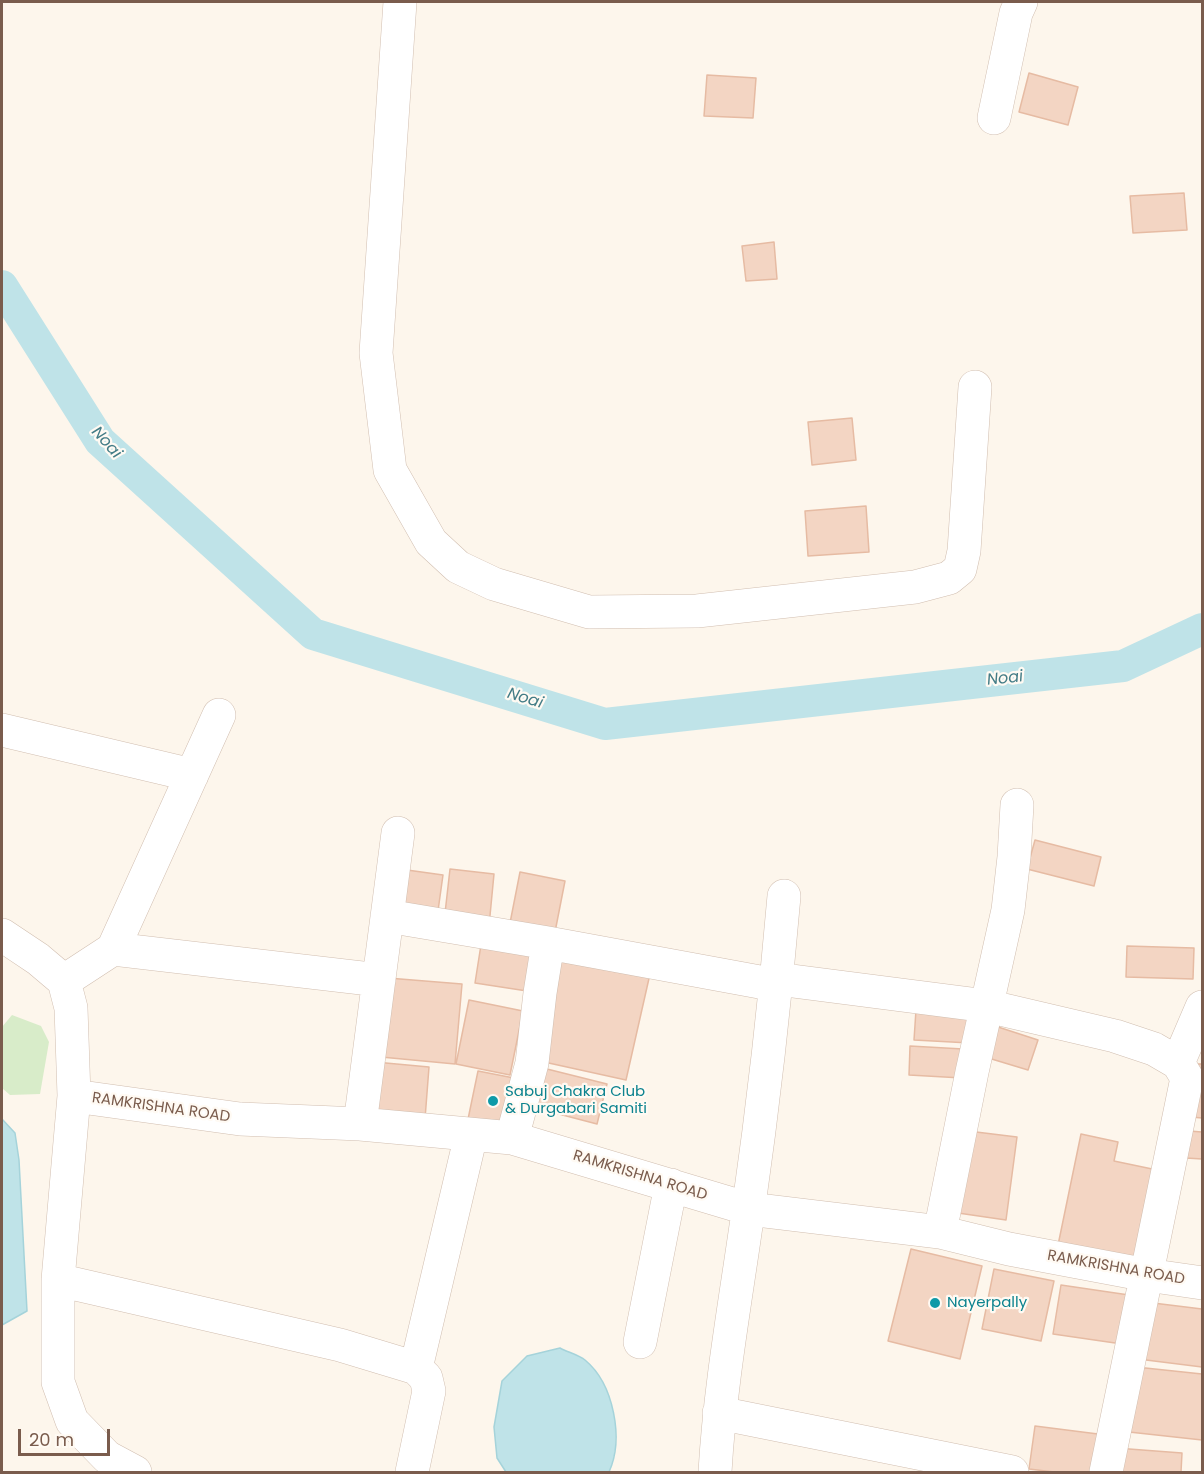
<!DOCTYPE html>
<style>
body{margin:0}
#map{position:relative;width:1204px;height:1474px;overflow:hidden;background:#fdf6ec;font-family:Poppins,sans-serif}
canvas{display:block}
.frame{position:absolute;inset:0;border:3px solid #7a5c4d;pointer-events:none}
.scale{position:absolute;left:18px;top:1429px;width:92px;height:27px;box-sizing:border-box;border:3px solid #7a5c4d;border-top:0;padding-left:8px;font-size:18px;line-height:21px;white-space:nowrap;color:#7a5c4d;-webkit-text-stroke:4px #fffaf3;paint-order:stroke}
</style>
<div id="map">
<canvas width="1204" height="1474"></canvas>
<div class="frame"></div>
<div class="scale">20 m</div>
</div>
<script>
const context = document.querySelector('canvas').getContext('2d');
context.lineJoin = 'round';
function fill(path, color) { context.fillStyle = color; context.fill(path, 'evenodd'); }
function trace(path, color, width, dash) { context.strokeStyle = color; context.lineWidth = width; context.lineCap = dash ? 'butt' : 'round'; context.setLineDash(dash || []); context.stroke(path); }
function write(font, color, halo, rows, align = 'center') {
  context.font = font + ' Poppins,sans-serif'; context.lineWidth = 4.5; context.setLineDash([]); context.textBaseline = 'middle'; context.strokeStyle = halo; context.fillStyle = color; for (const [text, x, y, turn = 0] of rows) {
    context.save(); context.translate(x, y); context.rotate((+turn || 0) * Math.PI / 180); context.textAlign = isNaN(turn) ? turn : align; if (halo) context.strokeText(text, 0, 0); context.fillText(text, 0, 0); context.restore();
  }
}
fill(new Path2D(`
 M12 1015 41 1026 49 1042 40 1094 10 1095 2 1088V1027Z`), '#d8ecc9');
const water = new Path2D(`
 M2 1119 15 1133 19 1160 27 1311 2 1325Z
 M560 1348C567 1352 579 1355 585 1360 614 1384 624 1439 609 1472H506L497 1458 494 1427 502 1381 527 1356Z`);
fill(water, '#bfe3e8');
trace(water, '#a5d3da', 1.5);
trace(new Path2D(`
 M2 286 100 441 313 634 605 724 1123 666 1202 629`), '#bfe3e8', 32);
const building = new Path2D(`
 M1029 73 1078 87 1068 125 1019 112Z
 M707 75 756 78 753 118 704 116Z
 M1184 193 1187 230 1133 233 1130 196Z
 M774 242 777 279 746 281 742 246Z
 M852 418 856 460 812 465 808 422Z
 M866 506 869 552 808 556 805 511Z
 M1035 840 1101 857 1094 886 1027 869Z
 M400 869 443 875 437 918 394 911Z
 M450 869 494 874 489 926 444 922Z
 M520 872 565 881 555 932 510 923Z
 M483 932 548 943 540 993 475 983Z
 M1127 946 1194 948 1193 979 1126 977Z
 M559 954 650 974 626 1080 535 1060Z
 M388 978 462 984 455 1064 381 1057Z
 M469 1000 523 1011 510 1075 456 1064Z
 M916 1010 973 1013 970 1043 914 1040Z
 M995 1026 1038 1040 1028 1070 985 1057Z
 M910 1046 963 1049 962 1078 909 1075Z
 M375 1062 429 1067 425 1119 371 1115Z
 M1198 1064H1202V1118L1191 1117Z
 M543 1068 607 1084 597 1124 532 1107Z
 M478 1071 519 1079 507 1131 467 1124Z
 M968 1131 1017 1137 1006 1220 958 1213Z
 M1189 1131 1202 1132V1159L1186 1158Z
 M1081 1134 1118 1142 1114 1161 1157 1170 1137 1266 1057 1250Z
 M911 1249 982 1266 960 1359 888 1341Z
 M994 1269 1054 1281 1041 1341 982 1329Z
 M1061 1285 1129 1295 1122 1344 1053 1334Z
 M1145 1302 1202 1309V1367L1138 1359Z
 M1136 1367 1202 1374V1440L1129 1432Z
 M1035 1426 1098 1434 1093 1472H1054L1029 1469Z
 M1116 1448 1182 1453 1181 1472H1113Z`);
fill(building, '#f3d5c3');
trace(building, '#e6bba3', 1.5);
const minor = new Path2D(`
 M400 2 376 353 390 470 431 542 458 567 494 584 589 612 697 611 915 587 949 578 960 569 964 551 975 387
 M994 118 1016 13 1021 2
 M2 730 192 775
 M387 916 548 943 776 985
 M2 935 38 959 64 981 71 1008 74 1096 58 1280V1382L72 1421 107 1457 135 1472
 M113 949 379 980
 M777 979 987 1006 1115 1036 1154 1049 1178 1063 1187 1078 1106 1472
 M64 981 113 949 219 715
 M1178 1063 1202 1007
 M74 1096 240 1119 360 1124 512 1138 749 1209 940 1232 1009 1249 1147 1275 1202 1283
 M360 1124 398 833
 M512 1138 532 1063 540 993 548 943
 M940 1232 972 1072 1008 910 1014 857 1017 805
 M58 1280 340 1345 416 1368 426 1378 429 1391 412 1472
 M640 1342 671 1185
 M416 1368 471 1135
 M719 1413 1012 1472
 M715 1472C720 1385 736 1298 748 1212 763 1107 775 1002 784 896`);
trace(minor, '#d1beb0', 34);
trace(minor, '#fff', 33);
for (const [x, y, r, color] of [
 [493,1101,6,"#0f9aa8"],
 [935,1303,6,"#0f9aa8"]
]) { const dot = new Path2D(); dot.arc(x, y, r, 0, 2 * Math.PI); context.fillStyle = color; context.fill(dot); trace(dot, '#fffaf3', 2); }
write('15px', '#0d838f', '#fffaf3', [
 ["Sabuj Chakra Club",505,1092],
 ["& Durgabari Samiti",505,1109],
 ["Nayerpally",947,1303]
], 'left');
write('15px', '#7a5c4d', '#fffaf3', [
 ["RAMKRISHNA ROAD",161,1108,8],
 ["RAMKRISHNA ROAD",640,1176,17],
 ["RAMKRISHNA ROAD",1116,1268,10]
]);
write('italic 16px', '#437c86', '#fffaf3', [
 ["Noai",106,443,48],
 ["Noai",1005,679,-6],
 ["Noai",525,699,17]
]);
</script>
